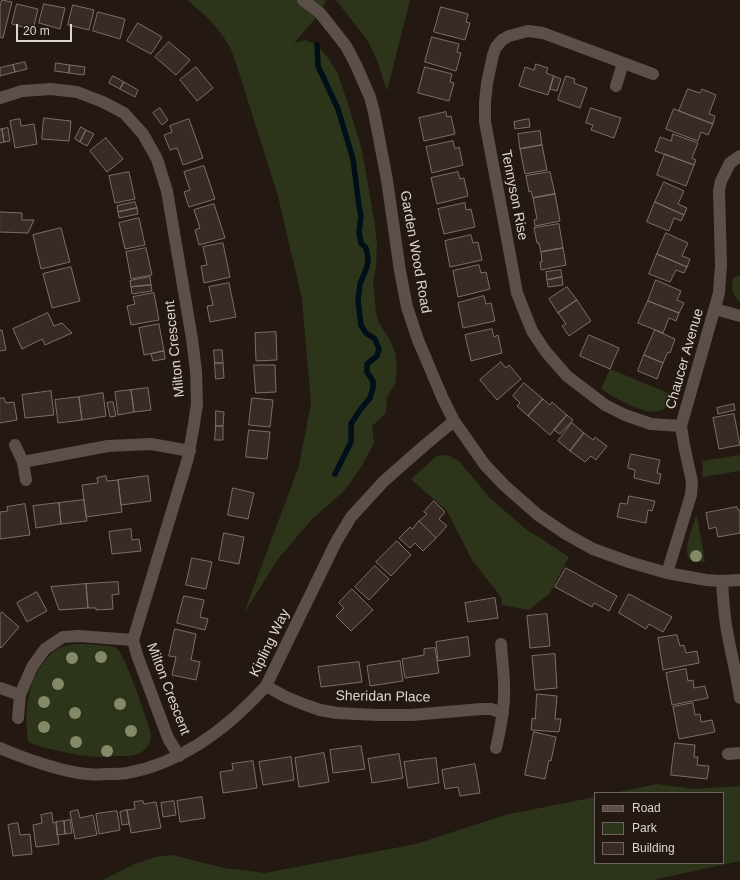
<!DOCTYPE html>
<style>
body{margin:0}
#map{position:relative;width:740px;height:880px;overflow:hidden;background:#241912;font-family:Helvetica,sans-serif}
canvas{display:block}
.legend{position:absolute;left:594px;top:792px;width:130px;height:72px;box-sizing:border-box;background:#241912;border:1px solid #6e655e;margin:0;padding:5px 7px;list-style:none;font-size:12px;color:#ded6d1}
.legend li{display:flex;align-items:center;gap:8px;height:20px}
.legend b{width:20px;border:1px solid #6e655e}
.scale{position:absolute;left:16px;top:24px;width:56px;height:18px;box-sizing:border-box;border:2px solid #ded6d1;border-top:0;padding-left:5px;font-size:12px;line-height:14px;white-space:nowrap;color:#ded6d1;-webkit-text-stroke:3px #241912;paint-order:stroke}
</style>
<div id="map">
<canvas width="740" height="880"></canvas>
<ul class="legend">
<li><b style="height:5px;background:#5c4e48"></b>Road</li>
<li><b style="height:11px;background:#2c351a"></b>Park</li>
<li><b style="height:11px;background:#382b26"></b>Building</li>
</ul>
<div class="scale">20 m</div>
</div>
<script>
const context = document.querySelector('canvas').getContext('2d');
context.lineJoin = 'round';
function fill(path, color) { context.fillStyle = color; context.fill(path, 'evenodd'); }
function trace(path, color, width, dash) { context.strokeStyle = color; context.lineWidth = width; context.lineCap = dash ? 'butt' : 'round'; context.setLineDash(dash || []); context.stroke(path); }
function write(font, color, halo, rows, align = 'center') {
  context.font = font + ' Helvetica,sans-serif'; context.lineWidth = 3; context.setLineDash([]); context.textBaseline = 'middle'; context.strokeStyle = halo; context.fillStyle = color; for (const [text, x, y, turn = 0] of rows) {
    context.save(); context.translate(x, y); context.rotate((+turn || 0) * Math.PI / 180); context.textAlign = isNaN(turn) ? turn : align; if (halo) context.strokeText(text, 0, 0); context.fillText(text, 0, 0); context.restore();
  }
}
fill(new Path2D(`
 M187 0H326L320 13 294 43 305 40 317 45 328 58 337 72 349 107 362 150 375 226 377 244 376 267 373 281 376 312 379 323 389 338 395 352 397 368 395 384 387 397 386 413 372 426 374 443 361 467 344 491 312 519 278 559 244 613 299 466 311 403 302 299 278 196 236 63C234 57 232 51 229 46 220 28 203 13 187 0Z
 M336 0H410L387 91 378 63 368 41Z
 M740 276V302C732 296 730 286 734 277Z
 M610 369 673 395C671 400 669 405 665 408 649 421 615 397 601 389Z
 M442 455 449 456 459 461 490 498 523 527 569 557 550 593 529 610 502 605 501 597 472 560 447 511 411 479 437 456Z
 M740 455V471L702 477 703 469 702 461Z
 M696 516H697L705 562 690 560C682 550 693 527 696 516Z
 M76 644C84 644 111 645 116 648 125 653 147 720 151 733 151 740 149 747 143 751 136 756 127 756 119 756 95 758 78 756 55 750 45 748 37 746 28 741 27 737 27 733 27 729 25 705 29 680 45 661 48 657 51 653 56 650 62 646 69 645 76 644Z
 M657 784 694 789 740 786V861L653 880H103L135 864 155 857 172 855 224 868 265 873 416 844 505 815 595 797V863H723V793H614Z`), '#2c351a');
trace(new Path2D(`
 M317 45 318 66 338 109 353 159 359 206 361 216 359 232 361 243 366 248 368 258 367 267 360 284 358 300 361 325 366 333 375 339 379 349 377 356 367 364V372L373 381V388L370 398 360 410 351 424V442L335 474`), '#000f18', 5.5);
const building = new Path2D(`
 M2 0 12 2 3 38 0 37V7Z
 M17 4 38 9 33 30 12 24Z
 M44 4 65 8 60 29 39 23Z
 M73 5 94 10 89 30 68 25Z
 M441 7 468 14 466 22 470 23 465 40 434 32Z
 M98 12 125 19 120 39 93 31Z
 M138 23 162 37 151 54 127 41Z
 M432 37 459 44 457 52 461 53 456 71 425 62Z
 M169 42 190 60 176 75 155 57Z
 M25 62 27 69 15 72 13 65Z
 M56 63 70 65 69 73 55 71Z
 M536 64 548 68 546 73 554 76 548 95 519 86 525 67 534 70Z
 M13 65 15 72 0 76V68Z
 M70 65 85 67 84 75 69 73Z
 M196 67 213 88 197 101 180 80Z
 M425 67 452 74 450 82 454 83 449 101 418 93Z
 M113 76 124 82 120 89 109 83Z
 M554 76 561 79 557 91 550 89Z
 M566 76 575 79 574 83 587 88 580 108 558 100Z
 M124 82 138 90 135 97 120 89Z
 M688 89 700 93 702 89 716 95 709 114 715 116 713 124 679 111Z
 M160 108 168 120 162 125 153 113Z
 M591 108 621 118 614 138 591 130 593 125 586 123Z
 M674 109 713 124 708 135 701 132 698 141 666 129Z
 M446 112 447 117 451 116 455 134 424 141 419 118Z
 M44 118 71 121 69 141 42 139Z
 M20 119 21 126 34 124 37 144 15 148 10 121Z
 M189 119 203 158 183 165 177 148 170 150 164 135 172 132 170 126Z
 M529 119 530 127 515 129 514 122Z
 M81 127 86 130 80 142 75 139Z
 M8 128 10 141 4 142 2 129Z
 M0 129H2L4 142 0 143Z
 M86 130 94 134 87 146 80 142Z
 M540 131 542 145 520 149 518 134Z
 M673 134 698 143 692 158 696 160 694 165 655 151 660 137 671 141Z
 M106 138 123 159 107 172 90 151Z
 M453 141 455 149 459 147 463 165 432 173 426 147Z
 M542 145 547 170 525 174 520 149Z
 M665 154 694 165 686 186 657 175Z
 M204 166 215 199 189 207 184 192 190 190 184 172Z
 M129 172 135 199 115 203 109 176Z
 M458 172 460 179 464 178 468 196 437 204 431 178Z
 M550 172 555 194 533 198 531 191 529 192 526 176Z
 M664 182 684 191 678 204 687 208 684 215 655 202Z
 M555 194 560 221 535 226 534 220 537 219 533 198Z
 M135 202 137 208 118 212 117 206Z
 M655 202 684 215 681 221 674 218 669 231 647 222Z
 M465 203 466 210 471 209 475 227 444 234 438 209Z
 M214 204 225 238 199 245 195 230 200 228 194 210Z
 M137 208 138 214 119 218 118 212Z
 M0 212 22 213V220H34L28 233 0 232Z
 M139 218 145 245 125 249 119 223Z
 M559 224 563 248 541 252 539 243H537L534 228Z
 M61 228 70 262 41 269 33 235Z
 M666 233 688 243 682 256 690 259 687 267 657 254Z
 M471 235 473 243 478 242 482 260 450 267 445 241Z
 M223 243 230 277 204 283 201 266 207 265 203 247Z
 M146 248 152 275 131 279 126 252Z
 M563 248 566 265 541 270 540 262H542L541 252Z
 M657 254 687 267 684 273 676 270 670 282 649 274Z
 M479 265 481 273 486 272 490 289 458 297 453 271Z
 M71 267 80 301 52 308 43 274Z
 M561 270 562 277 547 280 546 272Z
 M150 277 151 285 131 287 130 281Z
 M562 277 563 285 548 287 547 280Z
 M656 280 681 291 677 300 684 303 679 313 648 301Z
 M229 283 236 317 210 322 207 306 213 305 209 287Z
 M151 285 152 291 132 294 131 287Z
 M567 287 577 300 558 313 549 299Z
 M154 293 159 320 131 325 127 306 135 304 133 297Z
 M484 296 486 304 491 303 495 321 463 328 458 303Z
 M577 300 591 321 569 336 562 326 566 324 558 313Z
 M648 301 679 313 676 321 669 318 663 333 638 323Z
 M48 313 54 326 62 323 72 333 45 345 42 339 22 349 13 329Z
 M159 324 164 351 144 355 139 328Z
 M492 329 494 337 498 335 502 353 471 361 465 335Z
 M0 330H2L6 350 0 351Z
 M655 330 675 339 670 353 668 352 663 363 644 355Z
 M276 332 277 360 256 361 255 333Z
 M589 335 619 348 610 369 580 356Z
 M214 350H222L223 363H215Z
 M164 351 165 359 153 361 151 354Z
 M644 355 663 363 657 379 638 371Z
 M501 362 506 368 509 365 521 379 497 400 480 380Z
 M215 363H223L224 378 216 379Z
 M254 365H275L276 392 256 393Z
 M524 383 543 399 528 416 517 406 520 403 513 396Z
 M148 388 151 410 134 412 131 390Z
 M131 390 134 412 118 415 115 392Z
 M51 391 54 415 25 418 22 395Z
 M103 393 106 416 82 420 79 397Z
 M79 397 82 420 58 423 55 400Z
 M0 398H4L6 403 14 402 17 420 0 423Z
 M252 398 273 400 270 427 249 425Z
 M543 399 550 405 552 402 567 415 550 435 528 416Z
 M113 402 116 416 110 417 107 403Z
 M734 404 735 410 718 414 717 408Z
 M216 411 224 412 223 426H216Z
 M734 414 740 445 719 449 713 418Z
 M567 415 573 420 560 434 554 430Z
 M572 423 584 433 570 451 558 441Z
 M216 426H223V440H215Z
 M249 430 270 432 267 459 246 457Z
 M584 433 593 440 595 437 607 446 596 460 591 456 585 462 570 451Z
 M631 454 660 460 657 473 661 474 659 484 634 478 635 470 628 468Z
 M106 476 107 481 118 480 122 512 86 517 82 485 98 483 97 478Z
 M148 476 151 501 121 505 118 480Z
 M233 488 254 493 248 519 228 515Z
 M629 496 655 501 652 511 648 510 646 523 617 517 620 503 627 504Z
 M84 500 87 521 61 524 59 503Z
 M434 501 445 512 439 519 447 526 436 538 419 521 427 514 424 512Z
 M59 503 61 524 36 528 33 506Z
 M25 504 30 535 0 539V512L8 511 7 507Z
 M737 507 738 510H740V533L718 537 716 527 709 529 706 513Z
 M419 521 436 538 423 551 415 543 410 548 399 538 410 527 412 529Z
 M131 529 132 540 139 539 141 551 112 554 109 532Z
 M224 533 244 537 239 564 219 560Z
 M397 541 411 555 391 576 376 562Z
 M192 558 212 562 206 589 186 585Z
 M375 566 389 579 369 600 355 587Z
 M566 568 617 596 609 611 594 603 592 607 555 587Z
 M118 582 119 594 112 595 113 609 96 610V608H88L86 584Z
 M86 584 88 608 59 610 51 587Z
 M352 589 373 610 351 631 336 616 344 608 339 603Z
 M37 592 47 611 27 622 17 603Z
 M629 594 672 617 663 632 649 624 646 629 619 613Z
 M184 596 204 600 200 617 208 619 205 630 177 623Z
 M495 598 498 618 468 622 465 603Z
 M2 612 19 627 1 648 0 647V615Z
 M547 614 550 646 530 648 527 616Z
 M175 629 196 634 191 660 200 662 196 680 172 675 176 657 169 656Z
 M677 635 680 646 684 645 686 653 697 651 699 663 663 670 658 638Z
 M468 637 470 656 438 661 436 642Z
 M435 648 439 673 405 678 402 659 424 655V649Z
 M555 654 557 688 535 690 532 656Z
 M400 661 403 681 370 686 367 666Z
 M359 662 362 682 321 687 318 667Z
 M686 669 688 681 693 680 694 688 705 686 708 698 672 705 666 673Z
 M537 694 557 696 555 719H561L559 732 531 730 532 718 535 719Z
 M693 703 695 715 700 714 701 722 712 720 715 732 679 739 673 707Z
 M534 732 556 737 551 761 549 760 545 779 525 775Z
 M675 743 695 745 694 757H698L697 765 709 766 707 779 671 775Z
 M361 746 365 769 333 773 330 750Z
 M324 753 329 782 299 787 295 758Z
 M399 754 403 778 372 783 368 759Z
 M291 757 294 780 263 785 259 762Z
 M436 758 439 783 408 788 404 762Z
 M253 761 257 788 223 793 220 772 233 770 232 764Z
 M475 764 480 793 460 796 458 787 445 789 442 770Z
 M202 797 205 818 180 822 177 801Z
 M143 801 144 804 156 802 161 828 131 833 127 810 135 809 134 802Z
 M174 801 176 815 163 817 161 803Z
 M78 810 80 818 93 815 97 835 75 839 70 812Z
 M127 810 129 824 122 825 120 812Z
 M117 811 120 830 99 834 96 814Z
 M52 813 53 823 56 822 59 844 36 847 33 825 42 823 41 815Z
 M70 820 72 833 65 834 64 821Z
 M64 821 65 834 57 835 56 822Z
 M18 823 20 835 30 834 32 854 13 856 8 825Z`);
fill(building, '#382b26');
trace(building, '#7d6d68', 1);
trace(new Path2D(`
 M303 0 320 13 346 46 356 65 370 97 374 112 387 180 400 271 407 307 418 340 443 399 454 421 485 465 504 485 538 515 566 534 593 549 629 562 667 573 706 580 722 581 740 580
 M653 74 543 33 528 31 509 36 502 40 496 47 493 55 487 83 485 102V122L488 138 506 233 517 293 532 331 546 352 567 376 605 405 625 415 651 424 681 426
 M616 86 623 63
 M0 98 22 91 51 89 77 92 103 102 124 113 143 134 157 159 167 191 192 339 196 371 197 404 194 424 188 458 133 640 137 655 168 738 179 756
 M715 309 740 316
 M15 445 23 462 26 480
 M23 462 108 446 151 444 190 451
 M667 573 691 495 692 482 684 445 681 426 719 293 721 265 719 190 721 181 730 163 740 156
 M722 581C723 598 724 614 727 631 731 653 737 676 740 698
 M266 686 286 697 303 704 320 710 337 713 377 715H412L481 709H491L503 713
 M0 688 20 695
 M18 718 20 695 32 667 45 649 63 637 79 636 133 640
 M0 748C15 755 30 760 46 765 59 769 73 773 87 774 94 775 102 774 109 774 115 774 121 774 127 773 182 763 229 727 266 686L336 542 351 517 384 481 425 445 454 421
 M496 748C500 730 504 713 504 695 505 678 502 661 501 644
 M728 754 740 753`), '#5c4e48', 12);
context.fillStyle = '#848a68';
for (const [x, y] of [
 [696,556],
 [101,657],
 [72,658],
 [58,684],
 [44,702],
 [120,704],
 [75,713],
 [44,727],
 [131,731],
 [76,742],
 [107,751]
]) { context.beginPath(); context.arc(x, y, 6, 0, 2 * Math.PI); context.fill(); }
write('14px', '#ded6d1', '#241912', [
 ["Tennyson Rise",514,195,79],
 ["Garden Wood Road",415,252,80],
 ["Milton Crescent",175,349,-96],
 ["Chaucer Avenue",685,359,-74],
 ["Kipling Way",270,643,-64],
 ["Milton Crescent",168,689,69],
 ["Sheridan Place",383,697,1]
]);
</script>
